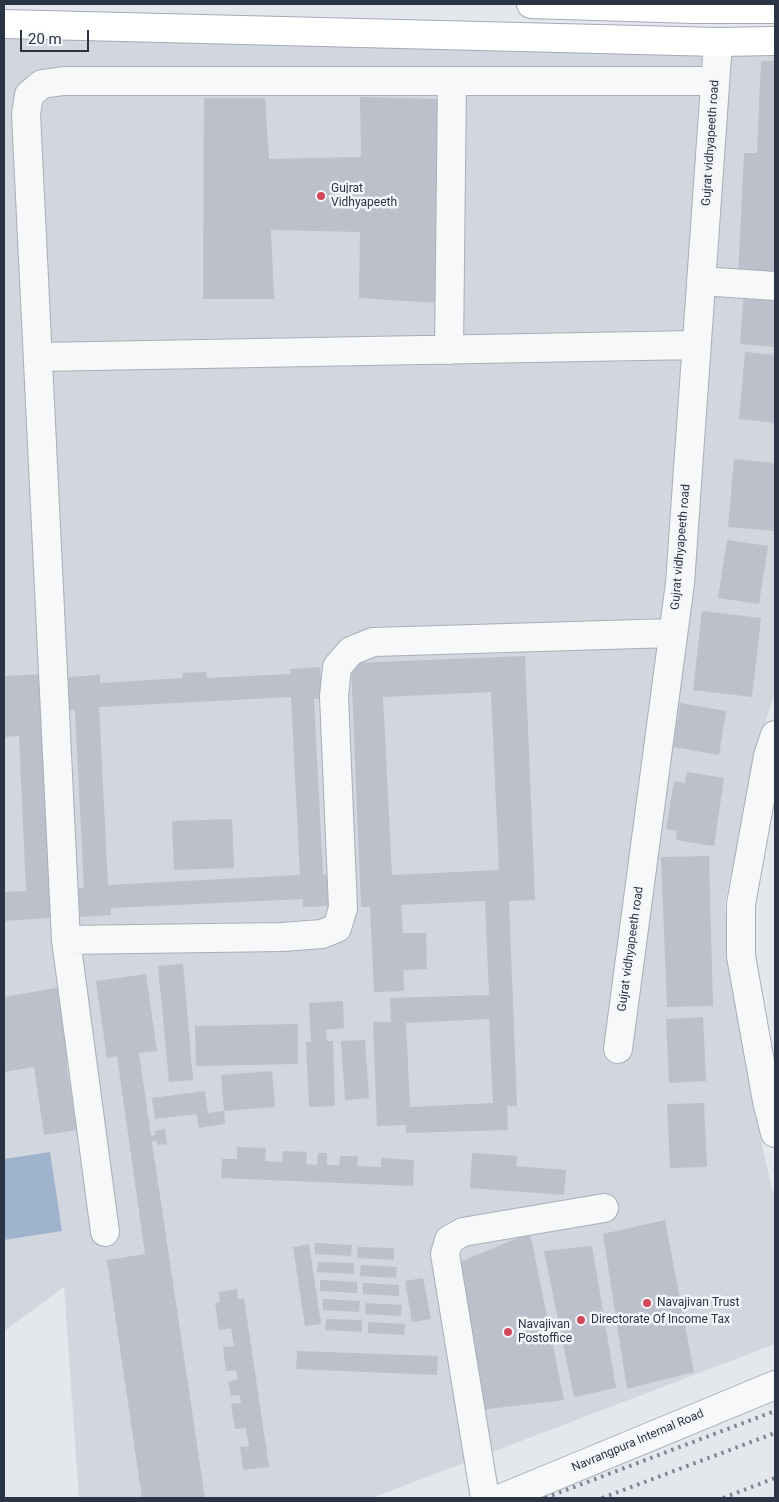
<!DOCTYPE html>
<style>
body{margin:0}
#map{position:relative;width:779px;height:1502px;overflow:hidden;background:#e4e7ec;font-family:Roboto,sans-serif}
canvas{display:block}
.frame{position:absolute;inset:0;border:5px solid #2b3445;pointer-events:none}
.scale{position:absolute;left:20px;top:30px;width:69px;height:22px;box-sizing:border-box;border:2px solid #2b3445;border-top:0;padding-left:6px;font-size:15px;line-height:18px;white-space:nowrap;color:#2b3445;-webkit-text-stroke:4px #f4f6f9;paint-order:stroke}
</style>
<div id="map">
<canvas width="779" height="1502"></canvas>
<div class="frame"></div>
<div class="scale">20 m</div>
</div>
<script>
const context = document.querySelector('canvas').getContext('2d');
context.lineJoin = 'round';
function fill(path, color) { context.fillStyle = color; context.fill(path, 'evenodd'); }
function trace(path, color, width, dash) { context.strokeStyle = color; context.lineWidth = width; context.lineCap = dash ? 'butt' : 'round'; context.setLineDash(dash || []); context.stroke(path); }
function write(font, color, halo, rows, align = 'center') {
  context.font = font + ' Roboto,sans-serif'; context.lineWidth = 5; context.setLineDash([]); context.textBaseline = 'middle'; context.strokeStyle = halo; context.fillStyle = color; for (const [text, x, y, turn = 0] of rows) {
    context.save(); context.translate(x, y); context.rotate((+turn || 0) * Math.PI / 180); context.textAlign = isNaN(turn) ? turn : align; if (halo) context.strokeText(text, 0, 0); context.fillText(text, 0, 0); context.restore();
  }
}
fill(new Path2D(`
 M4 32 775 51V692L758 745 725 904 729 957 752 1101 775 1201V1344L372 1498H79L64 1287 4 1331Z`), '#d2d6de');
fill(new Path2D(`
 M50 1152 62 1231 4 1240V1159Z`), '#9fb4cc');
fill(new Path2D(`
 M761 61H775V281L738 279 744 153H757Z
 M360 97 440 99 436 303 359 298 360 232 271 230 274 299H203L204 98H265L269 159 361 157Z
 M744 289 775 291V347L740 344Z
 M745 352 775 355V423L739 419Z
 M734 459 775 463V531L728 527Z
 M727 540 768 546 759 604 718 598Z
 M702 611 761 618 752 697 693 690Z
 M525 656 535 900 509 901 517 1106H507L508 1130 406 1133V1125L377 1126 373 1022H391L390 998 489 995 485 901 401 905 403 933H426L427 969 403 970 404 991 374 992 370 907H361L351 663ZM491 692 499 870 392 875 383 697ZM489 1019 493 1103 410 1107 406 1023Z
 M320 667 322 699H314L323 875 333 874 335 906 303 907V899L111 908V915L80 917 78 888H84L75 710H69L68 677 100 675V683L183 678 182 673 206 672 207 678 291 674 290 669ZM291 697 300 875 108 885 99 707Z
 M47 674 62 917 4 921V892L26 891 19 736 4 737V676Z
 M680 703 726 711 719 755 673 747Z
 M687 772 724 778 714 846 676 840 677 831 666 829 674 781 685 783Z
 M232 819 234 868 174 870 172 821Z
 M709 856 713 1006 667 1007 661 857Z
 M183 964 193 1080 169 1082 158 966Z
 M146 974 157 1051 139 1053 151 1136 155 1135V1131L165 1129 167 1144 157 1145V1141L152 1142 205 1498H142L107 1260 145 1254 117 1056 107 1058 96 981Z
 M62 987 74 1060 66 1062 77 1130 44 1135 34 1067 4 1072V997Z
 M343 1001 344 1028 326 1030 327 1041H333L335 1106 309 1107 306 1042H311L309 1003Z
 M703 1017 706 1081 669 1083 666 1019Z
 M298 1024V1064L196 1066 195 1026Z
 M365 1040 369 1098 345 1100 341 1041Z
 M272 1071 275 1107 224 1111 221 1075Z
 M205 1091 208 1113 224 1111 225 1124 199 1128 197 1114 155 1119 152 1098Z
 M704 1103 707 1167 670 1168 667 1104Z
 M237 1147 266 1148 265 1161 282 1162 283 1151 307 1152 306 1164 317 1165 318 1153H327V1165H339L340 1156H358L357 1166 381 1167V1158L414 1160 413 1186 221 1178 222 1159H237Z
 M472 1153 517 1156 516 1166 566 1170 564 1195 470 1188Z
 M665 1220 694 1372 627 1389 603 1234Z
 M530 1233 564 1400 480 1410 455 1264Z
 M315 1243 352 1245 351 1256 315 1254Z
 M309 1244 321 1324 305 1326 293 1247Z
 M592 1246 616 1388 574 1397 544 1251Z
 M358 1247 394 1248V1260L357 1258Z
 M318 1262 354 1263V1274L317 1272Z
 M361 1265 397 1267 396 1278 360 1276Z
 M423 1278 431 1319 412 1322 405 1281Z
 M320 1280 357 1282V1293L320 1291Z
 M363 1283 399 1285V1296L363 1294Z
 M237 1289 238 1299 244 1298 269 1467 243 1470 240 1447 249 1446 246 1428 235 1429 231 1404 241 1403 240 1395 231 1396 228 1381 238 1380 236 1370 226 1371 223 1347 234 1346 231 1328 219 1330 215 1303 220 1302 219 1292Z
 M323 1299 360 1301 359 1312 323 1310Z
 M366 1303 402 1305 401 1316 365 1314Z
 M326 1319 362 1320V1332L325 1330Z
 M368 1322 405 1324 404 1335 368 1333Z
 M297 1351 438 1356 437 1375 296 1369Z`), '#bbc0ca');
const minor = new Path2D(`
 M701 281 775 286
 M449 350 452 81
 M38 357 696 345
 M775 735 768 756 741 904V956L767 1101 775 1133
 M66 940 282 937 322 934 337 928 343 908 334 696 337 667 351 651 373 642 673 633
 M618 1049 680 583 718 42
 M105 1232 66 940 26 114 29 95 42 84 64 81H715
 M485 1498 445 1254 449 1240 463 1232 604 1208
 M502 1498 775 1385`);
const major = new Path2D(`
 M531 4 693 9H775
 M4 24 718 42 775 41`);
trace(minor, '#a9aeb7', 30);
trace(major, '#a3abb8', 30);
trace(minor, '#f7f8fa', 28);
trace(major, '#fff', 28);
trace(new Path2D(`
 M545 1498 775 1411
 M602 1498 775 1433
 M723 1498 775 1478`), '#7d8696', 4, [2.5, 5]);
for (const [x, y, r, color] of [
 [321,196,5,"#d1495b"],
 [647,1303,5,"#d1495b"],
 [581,1320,5,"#d1495b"],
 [508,1332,5,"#d1495b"]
]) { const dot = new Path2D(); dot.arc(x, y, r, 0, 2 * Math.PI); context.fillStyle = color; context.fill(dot); trace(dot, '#f4f6f9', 2); }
write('12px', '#2b3445', '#f4f6f9', [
 ["Gujrat vidhyapeeth road",711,143,-86],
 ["Gujrat vidhyapeeth road",681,547,-85],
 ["Gujrat vidhyapeeth road",631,949,-82],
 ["Navrangpura Internal Road",638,1441,-23]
]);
write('12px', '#2b3445', '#f4f6f9', [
 ["Gujrat",331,189],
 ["Vidhyapeeth",331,203],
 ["Navajivan Trust",657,1303],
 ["Directorate Of Income Tax",591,1320],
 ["Navajivan",518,1325],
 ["Postoffice",518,1339]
], 'left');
</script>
